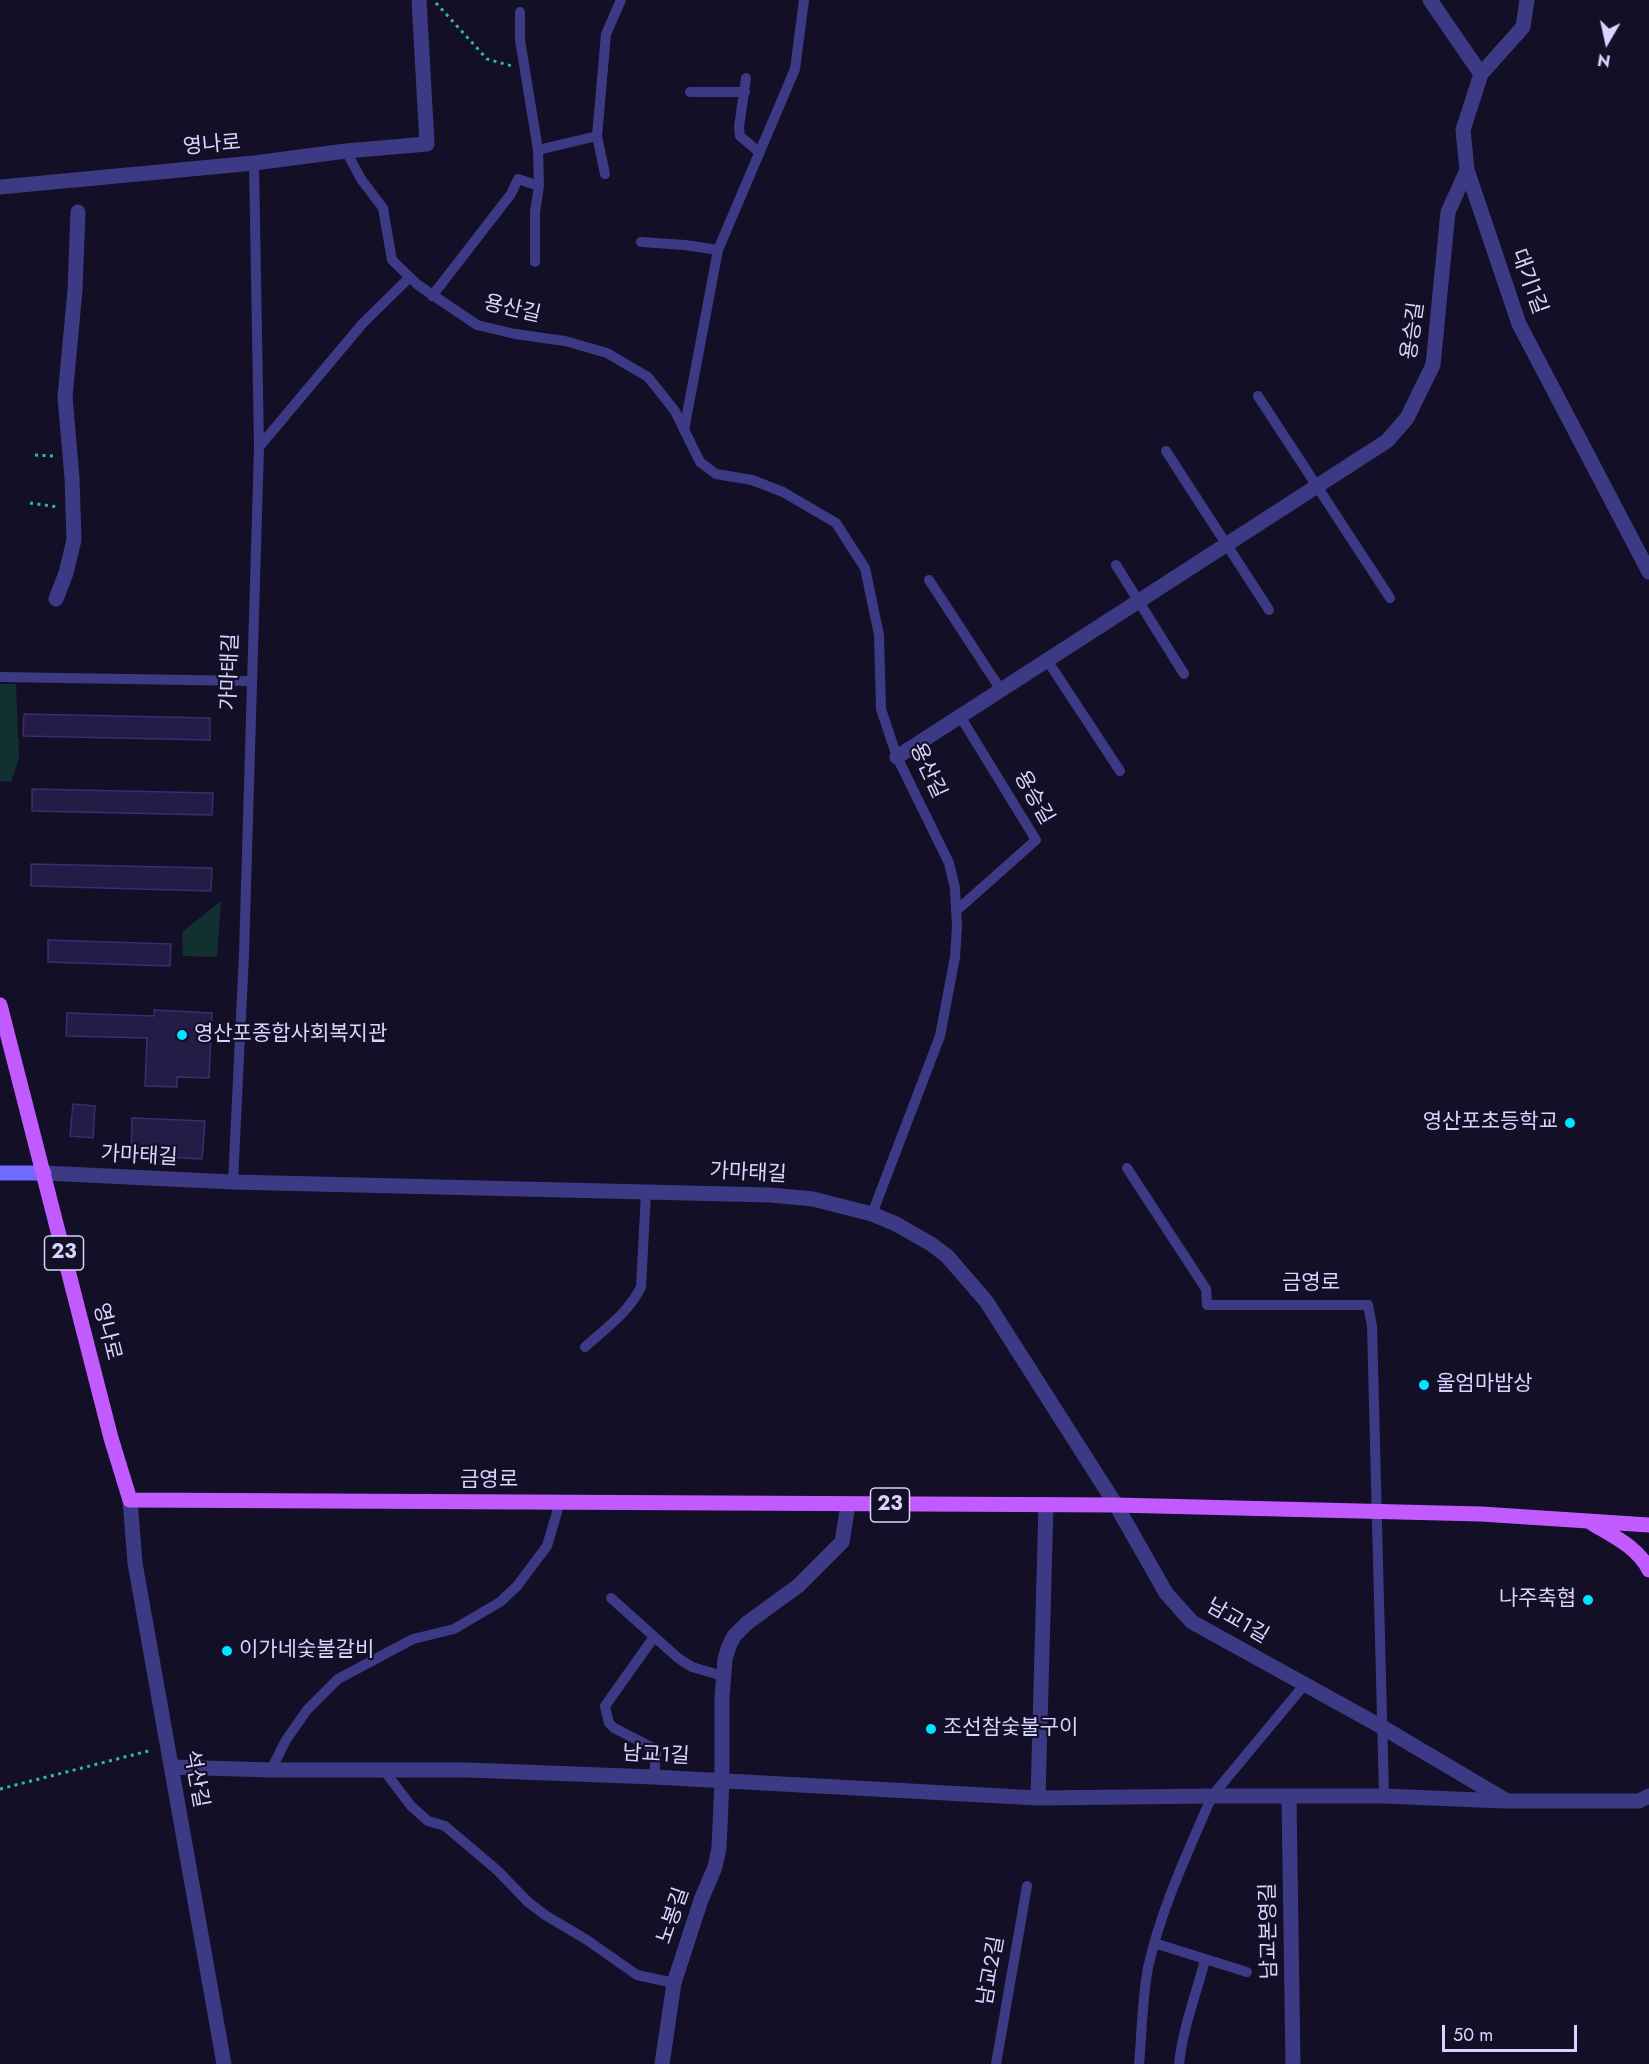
<!DOCTYPE html>
<meta charset="utf-8">
<style>
body{margin:0}
#map{position:relative;width:1649px;height:2064px;overflow:hidden;background:#130f26;font-family:Jost,sans-serif}
canvas{display:block}
.north{position:absolute;left:1577px;top:12px;width:60px;height:60px;-webkit-text-stroke:4px #130f26;paint-order:stroke;rotate:189deg;font-size:16px;font-weight:700;line-height:24px;text-align:center;color:#d9d4ff}
.north::after{content:'';display:block;margin:auto;width:21px;height:27px;background:#d9d4ff;clip-path:polygon(50% 0,100% 100%,50% 72%,0 100%)}
.scale{position:absolute;left:1442px;top:2025px;width:135px;height:27px;box-sizing:border-box;border:3px solid #d9d4ff;border-top:0;padding-left:8px;font-size:18px;line-height:21px;white-space:nowrap;color:#d9d4ff;-webkit-text-stroke:4px #130f26;paint-order:stroke}
</style>
<div id="map">
<canvas width="1649" height="2064"></canvas>
<div class="north">N</div>
<div class="scale">50 m</div>
</div>
<script>
const context = document.querySelector('canvas').getContext('2d');
context.lineJoin = 'round';
function fill(path, color) { context.fillStyle = color; context.fill(path, 'evenodd'); }
function trace(path, color, width, dash) { context.strokeStyle = color; context.lineWidth = width; context.lineCap = dash ? 'butt' : 'round'; context.setLineDash(dash || []); context.stroke(path); }
function write(font, color, halo, rows, align = 'center') {
  context.font = font + ' Jost,"Noto Sans KR",sans-serif'; context.lineWidth = 4.5; context.setLineDash([]); context.textBaseline = 'middle'; context.strokeStyle = halo; context.fillStyle = color; for (const [text, x, y, turn = 0] of rows) {
    context.save(); context.translate(x, y); context.rotate((+turn || 0) * Math.PI / 180); context.textAlign = isNaN(turn) ? turn : align; if (halo) context.strokeText(text, 0, 0); context.fillText(text, 0, 0); context.restore();
  }
}
fill(new Path2D(`
 M0 684H16L19 758 11 782 0 781Z
 M221 901 217 957 183 956 182 932Z`), '#12302f');
const building = new Path2D(`
 M24 714 210 718V740L23 736Z
 M32 789 213 793 212 815 32 811Z
 M31 864 212 868 211 891 31 886Z
 M48 940 171 944 170 966 48 962Z
 M154 1010 212 1013 209 1078 177 1077V1087L145 1086 147 1038 66 1036 67 1013 154 1016Z
 M73 1104 95 1106 93 1138 70 1136Z
 M132 1118 205 1121 202 1159 131 1155Z`);
fill(building, '#241b47');
trace(building, '#3b2d73', 1.5);
trace(new Path2D(`
 M436 3 487 59 512 66
 M35 455 53 456
 M30 503 58 507
 M0 1789 152 1750`), '#2fb8b0', 3, [3, 4.5]);
trace(new Path2D(`
 M746 78 739 127 740 136 759 152
 M690 92H745
 M538 150 597 136
 M346 151 361 179 383 208 392 260 418 285 477 325 515 334 565 341 607 353 648 377 675 411 700 462 716 474 752 480 783 492 836 523 865 568 879 635 881 709 897 757 949 863 955 888 957 927 955 957 940 1036 872 1214
 M605 174 597 136 606 34 621 0
 M641 242 685 245 718 250
 M535 262V212L539 186
 M432 296 511 194 518 179 539 186 538 150 520 40V12
 M1258 396 1390 598
 M684 430 718 250 795 69 804 0
 M259 447 363 323 410 277
 M1166 451 1269 610
 M1116 565 1184 674
 M929 580 1001 690
 M1047 660 1120 771
 M0 677 251 681
 M956 911 1036 840 960 716
 M1127 1168 1206 1289 1207 1305H1368L1372 1326 1384 1796
 M233 1182 244 954 259 447 254 163
 M585 1347C605 1329 629 1312 641 1287L646 1192
 M611 1598 678 1658 692 1667 723 1676
 M654 1637 605 1706 609 1723 614 1728 653 1748 656 1754 654 1777
 M383 1769 411 1806 428 1821 445 1826 497 1870 528 1902 545 1915 587 1940 637 1975 674 1983
 M271 1770 286 1740 307 1710 338 1679 413 1639 454 1629 500 1602 517 1586 547 1546 560 1502
 M1154 1943 1247 1972
 M996 2064 1027 1886
 M1139 2064C1142 2032 1142 1999 1148 1968 1161 1908 1188 1852 1212 1796L1305 1684
 M1179 2064C1183 2027 1196 1995 1205 1960`), '#3d3a85', 10);
trace(new Path2D(`
 M1430 0 1481 74
 M1527 0 1523 27 1481 74 1463 130 1467 170 1519 324 1649 572
 M0 187 254 163 346 151 427 144 419 0
 M56 599 66 573 74 540 72 478 65 397 75 290 78 212
 M897 757 1387 441 1407 418 1433 365 1448 212 1467 170
 M44 1173 233 1182 770 1195 813 1199 872 1214 896 1224 931 1244 947 1256 986 1301 1116 1505 1166 1593 1192 1622 1382 1727 1507 1801H1639L1649 1796
 M130 1500 135 1563 224 2064
 M172 1767 271 1770H468L654 1777 1038 1798 1212 1796H1384L1504 1801
 M1289 1797 1293 2064
 M1038 1798 1046 1505
 M662 2064 674 1983 701 1900 715 1867 719 1848 722 1781V1697L725 1659 729 1646 734 1636 747 1623 798 1586 842 1542 848 1505`), '#3d3a85', 15);
trace(new Path2D(`
 M0 1173H44`), '#6f6bff', 15);
trace(new Path2D(`
 M0 1005 111 1438 130 1500 1116 1505 1481 1514 1649 1525
 M1590 1522C1611 1535 1638 1547 1649 1570`), '#c25bff', 15);
for (const [x, y, r, color] of [
 [182,1035,6,"#00e5ff"],
 [1570,1123,6,"#00e5ff"],
 [1424,1385,6,"#00e5ff"],
 [1588,1600,6,"#00e5ff"],
 [227,1651,6,"#00e5ff"],
 [931,1729,6,"#00e5ff"]
]) { const dot = new Path2D(); dot.arc(x, y, r, 0, 2 * Math.PI); context.fillStyle = color; context.fill(dot); trace(dot, '#130f26', 2); }
for (const [x, y, w] of [
 [64,1253,39],
 [890,1505,39]
]) { const box = new Path2D(); box.roundRect(x - w / 2, y - 17, w, 34, 4.5); context.fillStyle = '#130f26'; context.fill(box); trace(box, '#d9d4ff', 1.5); }
write('bold 20px', '#d9d4ff', null, [
 ["23",64,1253],
 ["23",890,1505]
]);
write('21px', '#d9d4ff', '#130f26', [
 ["영나로",212,146,-5],
 ["대기1길",1528,282,70],
 ["용산길",512,310,13],
 ["용승길",1414,331,-82],
 ["가마태길",231,672,-88],
 ["용산길",927,771,65],
 ["용승길",1033,798,60],
 ["가마태길",139,1157,3],
 ["가마태길",748,1174,3],
 ["금영로",1311,1284],
 ["영나로",106,1332,76],
 ["금영로",489,1481],
 ["남교1길",1237,1622,30],
 ["남교1길",656,1756,3],
 ["석산길",195,1779,80],
 ["노봉길",674,1916,-71],
 ["남교본영길",1270,1931,-91],
 ["남교2길",992,1971,-80]
]);
write('21px', '#d9d4ff', '#130f26', [
 ["영산포종합사회복지관",194,1035],
 ["영산포초등학교",1558,1123,"right"],
 ["울엄마밥상",1436,1385],
 ["나주축협",1576,1600,"right"],
 ["이가네숯불갈비",239,1651],
 ["조선참숯불구이",943,1729]
], 'left');
</script>
